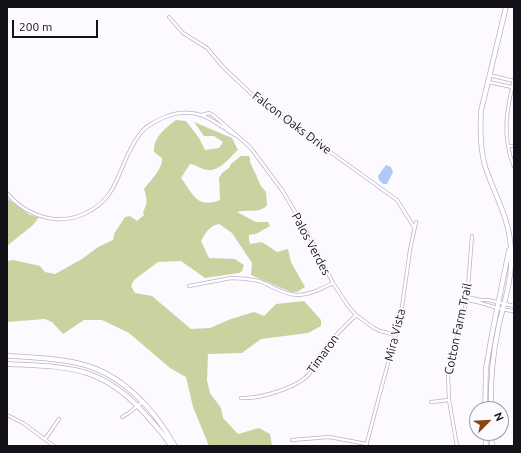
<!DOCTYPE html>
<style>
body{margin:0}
#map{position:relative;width:521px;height:453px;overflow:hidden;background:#fdfaff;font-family:Ubuntu,sans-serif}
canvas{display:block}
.frame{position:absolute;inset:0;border:8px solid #151119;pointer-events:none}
.north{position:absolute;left:469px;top:401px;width:40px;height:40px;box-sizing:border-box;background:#fdfaff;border:1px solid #a09da3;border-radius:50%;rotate:66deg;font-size:11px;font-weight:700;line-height:16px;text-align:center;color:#151119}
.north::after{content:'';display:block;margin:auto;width:14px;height:18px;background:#864511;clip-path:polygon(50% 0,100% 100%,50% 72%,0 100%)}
.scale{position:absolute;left:12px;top:20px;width:86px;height:18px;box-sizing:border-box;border:2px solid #151119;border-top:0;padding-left:5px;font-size:12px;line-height:14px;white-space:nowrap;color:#151119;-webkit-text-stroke:3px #fdfaff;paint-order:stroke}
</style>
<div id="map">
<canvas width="521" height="453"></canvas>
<div class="frame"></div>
<div class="north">N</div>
<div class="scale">200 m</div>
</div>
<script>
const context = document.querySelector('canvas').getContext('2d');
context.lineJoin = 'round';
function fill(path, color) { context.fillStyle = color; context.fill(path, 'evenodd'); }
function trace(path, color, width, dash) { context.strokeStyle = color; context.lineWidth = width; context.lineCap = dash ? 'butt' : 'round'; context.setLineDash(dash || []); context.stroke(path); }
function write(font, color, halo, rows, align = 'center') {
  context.font = font + ' Ubuntu,sans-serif'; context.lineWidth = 3.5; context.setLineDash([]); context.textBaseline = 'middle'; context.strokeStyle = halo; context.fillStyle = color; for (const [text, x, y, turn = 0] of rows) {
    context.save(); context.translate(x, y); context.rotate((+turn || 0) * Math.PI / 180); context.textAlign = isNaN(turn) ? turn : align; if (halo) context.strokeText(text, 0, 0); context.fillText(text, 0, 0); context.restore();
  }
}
fill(new Path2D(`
 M176 120 186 121 199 138 205 150 219 148 223 142 214 136H204L194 122 232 138 238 150C230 157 220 171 209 170 202 170 197 165 190 164L181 178C193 194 197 209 220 200L219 178 222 173 229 168 231 164 241 156H249L250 158V162L261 186 266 192 267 205C260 214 247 209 237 212L256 222H268L270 226 256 234 249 235V239L250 244 262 242 277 252 288 249 291 262 305 287 297 292H291L251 275 252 263 232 233 219 224C209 226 206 232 201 241L209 258 235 259 244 265 242 271 239 273 205 278 181 261 158 262 134 280 131 286 135 293 152 296 191 329 210 328 231 319 254 312 264 316 276 304 304 301 321 320V326L308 333 261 339 242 353 208 354 207 380 210 393 221 408 223 418 238 434 259 428 270 434 272 446H209L193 407 186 377 170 368 129 333 102 320H84L63 334 52 322 45 319 7 322V261L13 260 40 266 45 272 55 274 82 259 98 247 113 240 114 234 125 217 130 216 137 221 144 215 143 212C148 203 147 199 144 189 150 181 163 169 162 158L154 152C153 138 165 128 176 120Z
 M7 198 30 215 39 217 33 225 7 246Z`), '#cad3a0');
fill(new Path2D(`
 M386 165 391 167 393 172 387 184H383L379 180 378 176Z`), '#adc9f4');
const street = new Path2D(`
 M169 17 183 33 207 48 223 67 258 100 397 200 414 227
 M489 75 514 81
 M514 80C506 111 502 137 514 167
 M488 82 512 87
 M202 115 209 113 213 115 250 147 282 190 306 230 333 283 348 306 356 315 374 328 380 331 396 335
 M508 146H514
 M7 193C18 207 36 217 54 219 64 220 75 218 84 214 122 197 117 163 140 134 145 126 156 121 165 117 177 112 188 111 201 115 211 118 225 129 235 135
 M189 286 231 278C240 278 250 279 259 281 271 285 284 295 297 295 310 295 321 289 333 283
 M467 297 480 300H488L514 306
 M467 300C483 302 498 310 514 311
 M241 398C259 399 298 388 310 373 315 367 318 359 322 352 332 338 344 327 356 315
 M431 402 449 400
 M7 415 23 423 54 446
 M122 417 129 413 142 402
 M45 439 59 419
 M292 440 329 437 367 444
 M366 446 401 314 410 250 416 222
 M457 446 449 400 448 375 451 360 467 300 472 236`);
const secondary = new Path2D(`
 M7 356C30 357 55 358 77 363 121 372 154 409 175 446
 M7 364C69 367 101 365 146 415 155 425 164 434 171 446
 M485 409 486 368 492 334 509 250
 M491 409C490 381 493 352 499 324 505 300 513 275 511 250 510 219 494 194 485 166 480 148 480 130 481 111L506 7
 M485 433 486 446
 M491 433 492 446`);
trace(street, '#beb1c9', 4);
trace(secondary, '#beb1c9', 5.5);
trace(street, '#fff', 2.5);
trace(secondary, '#fff', 4);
write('12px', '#151119', '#fdfaff', [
 ["Falcon Oaks Drive",292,123,37],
 ["Palos Verdes",311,244,62],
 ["Cotton Farm Trail",458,329,-78],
 ["Mira Vista",395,335,-76],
 ["Timaron",323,354,-54]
]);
</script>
